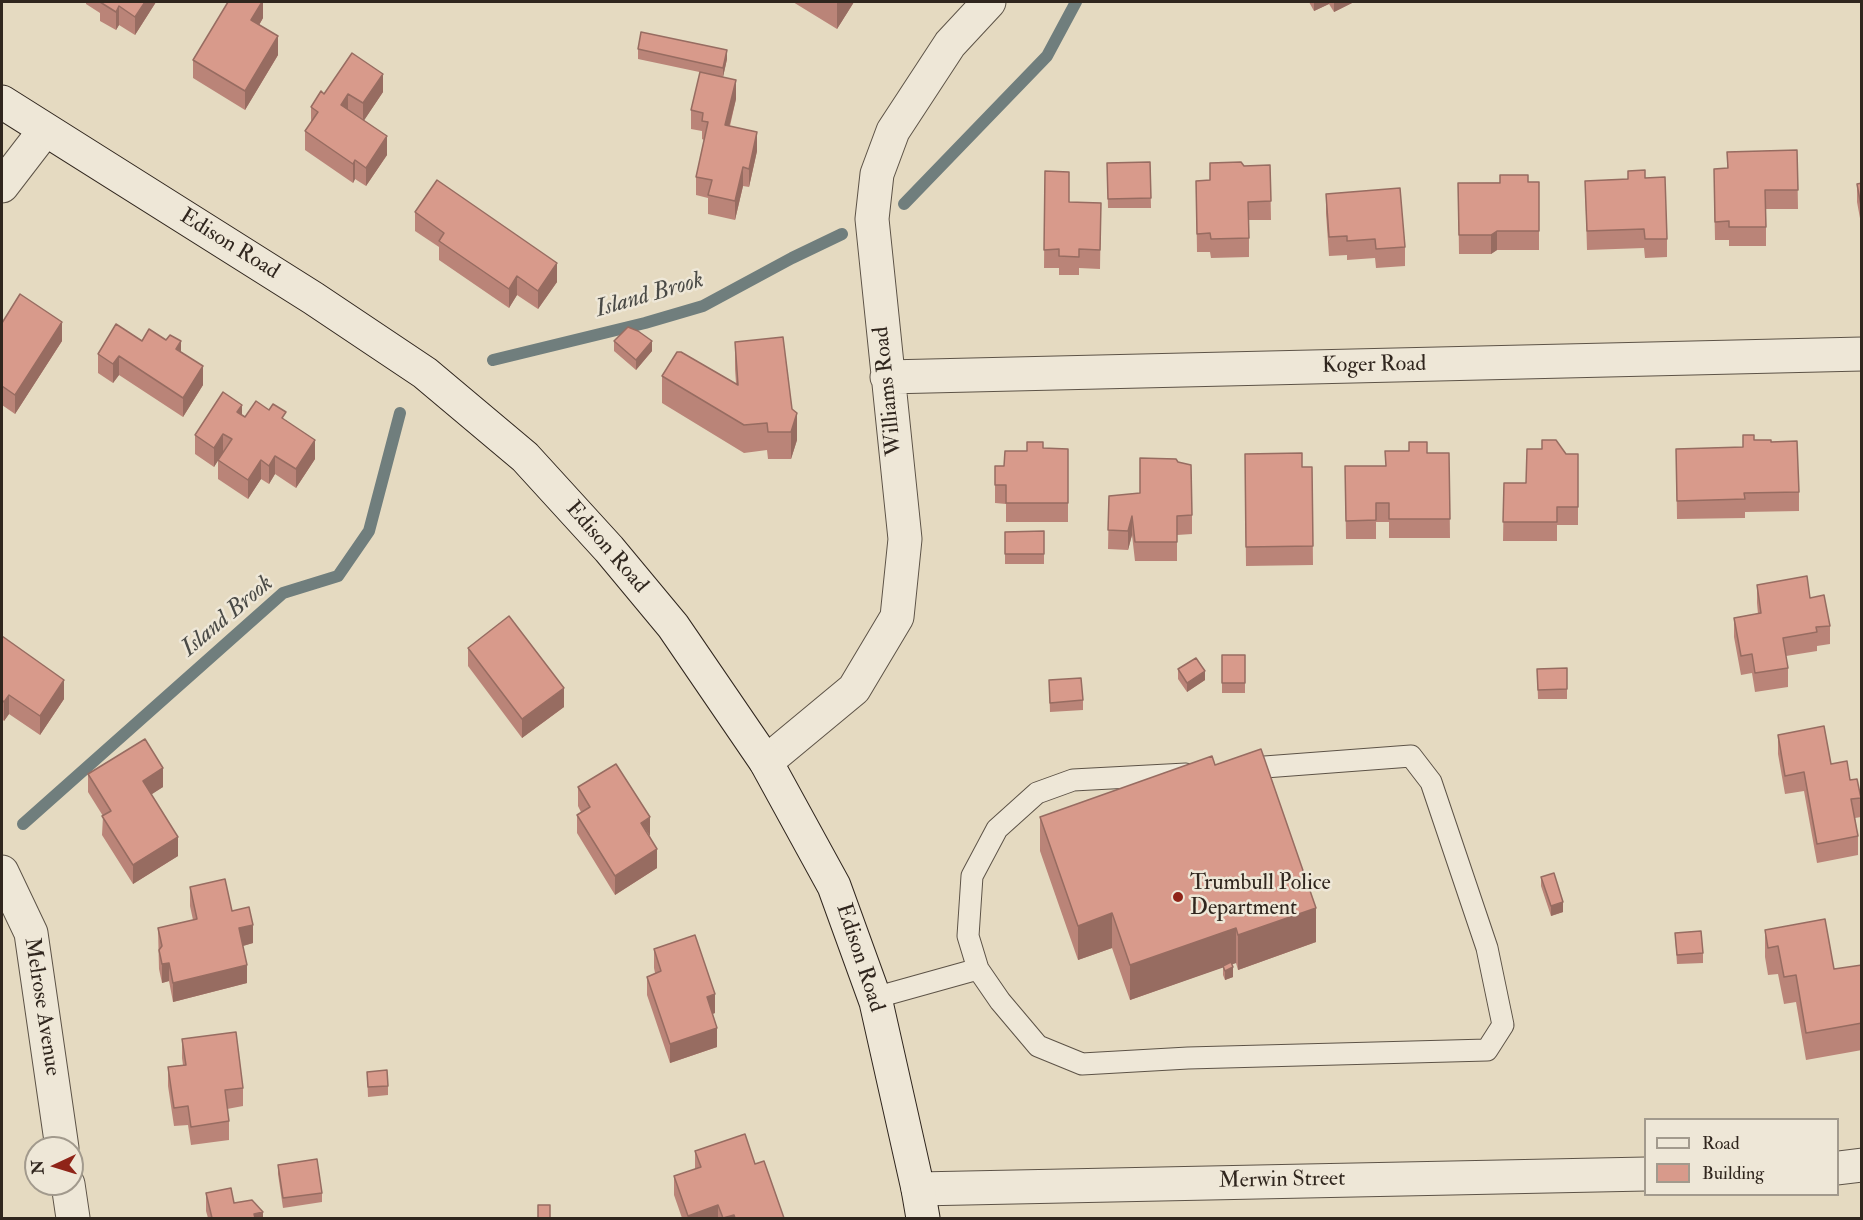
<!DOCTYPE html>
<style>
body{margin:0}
#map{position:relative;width:1863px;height:1220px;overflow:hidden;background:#e5dac1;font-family:"IM FELL Double Pica",serif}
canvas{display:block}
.frame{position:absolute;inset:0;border:3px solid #30261e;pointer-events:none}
.legend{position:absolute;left:1644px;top:1118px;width:195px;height:78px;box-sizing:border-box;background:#eee7d7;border:2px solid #a29a8d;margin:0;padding:8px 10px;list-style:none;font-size:18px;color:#30261e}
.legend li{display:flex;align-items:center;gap:12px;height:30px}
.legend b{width:30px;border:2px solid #a29a8d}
.north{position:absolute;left:24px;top:1136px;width:60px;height:60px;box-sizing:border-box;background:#eee7d7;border:2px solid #a29a8d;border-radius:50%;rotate:266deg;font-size:16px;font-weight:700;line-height:24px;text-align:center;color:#30261e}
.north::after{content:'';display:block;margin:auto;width:21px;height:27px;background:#8f2418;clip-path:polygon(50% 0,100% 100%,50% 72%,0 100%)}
</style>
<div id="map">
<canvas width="1863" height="1220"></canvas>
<div class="frame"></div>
<ul class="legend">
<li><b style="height:8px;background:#eee7d7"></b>Road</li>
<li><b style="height:16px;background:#d89a8b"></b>Building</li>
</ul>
<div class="north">N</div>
</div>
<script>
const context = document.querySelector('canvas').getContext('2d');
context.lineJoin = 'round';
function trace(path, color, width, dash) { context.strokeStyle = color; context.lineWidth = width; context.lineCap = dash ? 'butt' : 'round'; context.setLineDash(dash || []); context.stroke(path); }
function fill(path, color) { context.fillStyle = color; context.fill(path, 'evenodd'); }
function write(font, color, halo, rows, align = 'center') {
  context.font = font + ' "IM FELL Double Pica",serif'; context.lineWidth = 5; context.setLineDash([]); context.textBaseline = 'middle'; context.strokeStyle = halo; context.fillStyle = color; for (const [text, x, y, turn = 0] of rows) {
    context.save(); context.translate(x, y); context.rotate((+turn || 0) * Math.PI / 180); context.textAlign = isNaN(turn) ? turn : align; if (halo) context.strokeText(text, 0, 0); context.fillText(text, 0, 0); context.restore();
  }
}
trace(new Path2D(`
 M904 204 1047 56 1076 2
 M493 360 645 323 703 306 792 258 842 234
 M23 824 283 593 338 576 369 531 400 413`), '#707e7d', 12);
const lane = new Path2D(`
 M978 969 968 936 972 876 997 829 1037 793 1073 780 1186 774
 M874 998 978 969 1000 1001 1038 1046 1082 1064 1188 1058 1487 1050 1503 1025 1487 948 1431 782 1411 756 1238 769`);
const street = new Path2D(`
 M2 186 45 130
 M887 377 1862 354
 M766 762 854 689 897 617 905 539 872 219 877 174 893 131 950 44 989 2
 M2 872 31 933 62 1148
 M1838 1168 1862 1165
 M68 1184 73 1218
 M918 1189 1646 1174`);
const secondary = new Path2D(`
 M2 102 313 298 425 373 525 457 609 549 673 626 766 762 834 886 876 1002 918 1189 923 1218`);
trace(lane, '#5d5347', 23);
trace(street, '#5d5347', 35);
trace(secondary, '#30261e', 35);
trace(lane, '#eee7d7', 21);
trace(street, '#eee7d7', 33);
trace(secondary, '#eee7d7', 33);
fill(new Path2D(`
 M86 2H156L135 35 119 25 116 30 100 21V13L86 4Z
 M263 2V18L259 25 278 55 245 110 193 78V60Z
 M793 2H854L837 29Z
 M1309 2H1354L1334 12 1329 4 1314 11Z
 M638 49 727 59 723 77 638 59Z
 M383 92 364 120 387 155 366 186 355 179 353 183 305 150V131L311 123V107L324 94Z
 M736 99 730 126 757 151 749 187 743 186 735 220 708 214V198L696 195V177L704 140 702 139V131L691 129V110Z
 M1797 150 1798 209H1766V246H1729V240H1715L1714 187 1727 168V152Z
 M1150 162 1151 208H1108L1107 163Z
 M1270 165 1271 220H1249V257L1211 258 1210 252H1197L1196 181 1210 180 1244 166Z
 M1045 171 1069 202 1101 203 1100 269 1079 268V275H1059V268H1044Z
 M1645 178 1667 239V257L1645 258 1644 248 1587 250 1585 181Z
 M1539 182V250H1497L1491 254H1459L1458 183Z
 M1862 183V229L1857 202V184Z
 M1326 194 1405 247V266L1376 268 1375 258 1347 260V255L1329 256 1326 213Z
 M415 212 557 282 538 309 517 295 509 308 439 260V247L415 231Z
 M2 323 62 341 15 414 2 405Z
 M142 341 181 352 203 385 183 417 119 375 113 383 98 373V354Z
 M614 341 652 351 636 370 614 351Z
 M735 342 792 409 797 440 791 459H768L767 450 744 453 662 403V376L736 383 735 369Z
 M242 415 245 417 286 420 315 459 296 488 275 474 269 484 261 479 248 499 218 479V460L214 467 195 454V435Z
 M1754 440 1771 442 1799 492V511L1745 512V518L1677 519 1676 449 1743 447Z
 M1043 448 1068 449V522H1006V504L995 503V466H1004L1027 451Z
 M1427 453H1449L1450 538H1389V522H1376V539H1346L1345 466H1385Z
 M1245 454 1302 467H1312L1313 565 1246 566Z
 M1566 454H1578V525H1557V541H1503L1504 483H1526Z
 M1109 496 1192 515V534L1177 535V561H1135L1132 535 1128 550 1108 549Z
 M1044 531V564H1005V532Z
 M1757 585 1810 598 1830 626V644L1817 646V651L1786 656 1788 668V687L1755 692 1752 673 1741 675 1734 637V618L1758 614 1757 603Z
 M2 636 64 699 40 735 9 714 4 721 2 719Z
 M468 648 564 707 522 738 468 666Z
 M1222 655H1245V693H1222Z
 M1567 668V699H1538L1537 669Z
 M1178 669 1205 680 1187 692 1178 679Z
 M1049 680 1083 700V710L1050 712Z
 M1778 735 1831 764 1850 780 1861 798V817L1855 818 1858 836V855L1817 863 1804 791 1785 794 1778 754Z
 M1215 765 1316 942 1238 970 1236 963 1232 964 1233 977 1225 980 1223 975V967L1130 1000 1112 948 1078 960 1040 851V817Z
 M88 774 163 787 151 794 178 856 133 884 102 835 103 816 88 792Z
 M578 787 650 836 657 868 615 895 577 833V815L581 812 578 806Z
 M1541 877 1563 912 1551 916 1541 886Z
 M190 887 232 911 253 943 243 946 247 983 173 1002 169 981 162 983 159 969 158 928 193 920 190 906Z
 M1765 930 1834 969 1862 965V1050L1806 1060 1796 1002 1784 1004 1778 974 1768 975 1765 957Z
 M1675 933 1703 953V963L1677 964Z
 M654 949 715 1013 712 1014 717 1047 670 1063 647 995V977L655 973 654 968Z
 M182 1039 243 1088V1106L227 1109 229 1121V1140L191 1145 188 1125 174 1126 168 1086V1067L183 1065 182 1058Z
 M367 1072 388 1086V1095L368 1097Z
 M695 1151 755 1164 784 1218H682L674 1195V1176L695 1169Z
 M278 1165 322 1193V1202L283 1208 278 1174Z
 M206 1193 234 1203 263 1218H208L206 1211Z`), '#ba8478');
fill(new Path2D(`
 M145 2H156L135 35V17Z
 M262 2H263V18L251 39V20Z
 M837 2H854L837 29Z
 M1314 2H1329V4L1314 11Z
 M1334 2H1354L1334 12Z
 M119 6V25L116 30V12Z
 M278 36V55L245 110V91Z
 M727 50V59L723 77V68Z
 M383 74V92L363 122V103Z
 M736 80V99L725 143V125Z
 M348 94V112L341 105Z
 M757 132V151L749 187V169Z
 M387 136V155L366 186V168Z
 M355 160V179L353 183V164Z
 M743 167V186L735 220V201Z
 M1497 231V250L1491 254V235Z
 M557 263V282L538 309V291Z
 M517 276V295L509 308V289Z
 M62 322V341L15 414V395Z
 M181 341V360L176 349Z
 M652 341V351L636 370V360Z
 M119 356V375L113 383V364Z
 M203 366V385L183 417V398Z
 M242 405V424L237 412Z
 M797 413V440L791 459V432Z
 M223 434V453L214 467V448Z
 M315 440V459L296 488V469Z
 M275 456V474L269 484V466Z
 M261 460V479L248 499V480Z
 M1132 516V535L1128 550V531Z
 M1205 671V680L1187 692V683Z
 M64 680V699L40 735V716Z
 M564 688V707L522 738V719Z
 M9 695V714L4 721V702Z
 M163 768V787L143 800V781Z
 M650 817V836L641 823Z
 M178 837V856L133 884V865Z
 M657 849V868L615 895V876Z
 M1563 902V912L1551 916V906Z
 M1316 908V942L1238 970V935Z
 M1112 913V948L1078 960V926Z
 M253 925V943L239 947V928Z
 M1236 928V963L1130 1000V965Z
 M169 963V981L162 983V964Z
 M247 965V983L173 1002V983Z
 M1233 967V977L1225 980V971Z
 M715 994V1013L707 1016V997Z
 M717 1028V1047L670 1063V1044Z
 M718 1205V1218H688V1216Z
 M263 1212V1218H254V1214Z
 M734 1215V1218H723Z`), '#976c61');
const building = new Path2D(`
 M100 2H145L135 17 119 6 116 12Z
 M228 2H262L251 20 278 36 245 91 193 60Z
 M641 32 727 50 723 68 638 49Z
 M352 53 383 74 363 103 348 94 341 105 387 136 366 168 355 160 353 164 305 131 318 112 311 107 321 91 324 94Z
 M700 72 736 80 725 125 757 132 749 169 743 167 735 201 708 195 712 180 696 177 708 122 702 121 703 113 691 110Z
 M1797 150 1798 190H1765L1766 227H1729V221L1715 222 1714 169 1728 168 1727 152Z
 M1150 162 1151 198 1108 199 1107 163Z
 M1241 162 1244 166 1270 165 1271 201 1248 202 1249 238 1211 239 1210 233 1197 234 1196 181 1210 180V163Z
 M1645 170V178L1665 177 1667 239H1645L1644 229 1587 231 1585 181 1628 179V171Z
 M1045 171 1069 172V202L1101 203 1100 250 1079 249V257L1059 256V249L1044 250Z
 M1500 175H1528V182H1539V231H1497L1491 235H1459L1458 183H1500Z
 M437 180 557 263 538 291 517 276 509 289 439 241 444 233 415 212Z
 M1862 183V211L1857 184Z
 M1400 188 1405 247 1376 249 1375 239 1347 241V236L1329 237 1326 194Z
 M20 294 62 322 15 395 2 386V323Z
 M116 324 142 341 149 329 166 340 170 335 181 341 176 349 203 366 183 398 119 356 113 364 98 354Z
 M628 327 638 331 652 341 636 360 614 341Z
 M783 337 792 409 797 413 791 432H768L767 423 744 425 662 376 677 352H681L738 385 735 342Z
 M223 392 242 405 237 412 245 417 256 401 269 410 273 404 286 412 282 418 315 440 296 469 275 456 269 466 261 460 248 480 218 460 232 439 223 434 214 448 195 435Z
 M1743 435H1754V440H1771V442L1797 441 1799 492 1744 493 1745 499 1677 501 1676 449 1743 447Z
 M1542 440H1556L1566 454H1578V507H1557V522H1503L1504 483H1526L1527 449H1542Z
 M1027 442H1043V448L1068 449V503H1006V485H995V466H1004L1005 451H1027Z
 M1409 442H1427V453H1449L1450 519H1389V503H1376V520L1346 521 1345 466H1386L1385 451H1409Z
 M1302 453V467H1312L1313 546 1246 547 1245 454Z
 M1140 458 1176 459 1178 462 1191 465 1192 515 1177 516V542H1135L1132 516 1128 531 1108 530 1109 496 1140 493Z
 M1044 531V554H1005V532Z
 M1807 576 1810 598 1824 595 1830 626 1816 627 1817 632 1783 638 1788 668 1755 673 1752 654 1741 656 1734 618 1761 613 1757 585Z
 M509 616 564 688 522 719 468 648Z
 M2 636 64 680 40 716 9 695 4 702 2 700Z
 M1222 655H1245V683H1222Z
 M1196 658 1205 671 1187 683 1178 669Z
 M1567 668V689L1538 690 1537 669Z
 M1081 678 1083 700 1050 703 1049 680Z
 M1824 726 1831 764 1847 761 1850 780 1857 779 1861 798 1851 799 1858 836 1817 844 1804 772 1785 776 1778 735Z
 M145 739 163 768 143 781 178 837 133 865 102 816 111 811 88 774Z
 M1261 749 1316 908 1238 935 1236 928 1130 965 1112 913 1078 926 1040 817 1212 756 1215 765Z
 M616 764 650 817 641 823 657 849 615 876 577 815 590 807 578 787Z
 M1554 873 1563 902 1551 906 1541 877Z
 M225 879 232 911 249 907 253 925 239 928 247 965 173 983 169 963 162 964 159 950 162 946 158 928 197 919 190 887Z
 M1825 919 1834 969 1862 965V1023L1806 1033 1796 975 1784 977 1778 946 1768 948 1765 930Z
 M1701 931 1703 953 1677 955 1675 933Z
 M695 935 715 994 707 997 717 1028 670 1044 647 977 661 971 654 949Z
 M1231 962 1233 967 1225 971 1223 966Z
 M236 1032 243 1088 225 1090 229 1121 191 1127 188 1106 174 1108 168 1067 186 1065 182 1039Z
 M387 1070 388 1086 368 1087 367 1072Z
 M745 1134 755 1164 764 1161 784 1218H735L734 1215 723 1218 718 1205 688 1216 674 1176 701 1167 695 1151Z
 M317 1159 322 1193 283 1198 278 1165Z
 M231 1188 234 1203 252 1200 263 1212 254 1214 255 1218H212L206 1193Z
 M538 1205H550V1218H538Z`);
fill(building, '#d89a8b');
trace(building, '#976c61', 1.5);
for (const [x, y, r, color] of [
 [1178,897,6,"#8f2418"]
]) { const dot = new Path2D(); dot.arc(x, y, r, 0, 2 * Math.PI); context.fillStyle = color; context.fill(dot); trace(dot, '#eee7d7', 2); }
write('22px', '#30261e', '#eee7d7', [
 ["Edison Road",229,245,32],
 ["Koger Road",1374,366,-1],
 ["Williams Road",889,391,-96],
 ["Edison Road",606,548,49],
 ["Edison Road",859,958,72],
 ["Melrose Avenue",41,1007,81],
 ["Merwin Street",1282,1181,-1]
]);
write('22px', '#30261e', '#eee7d7', [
 ["Trumbull Police",1190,884],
 ["Department",1190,909]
], 'left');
write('italic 24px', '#4a4a46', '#eee7d7', [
 ["Island Brook",650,296,-16],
 ["Island Brook",228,617,-40]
]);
</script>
